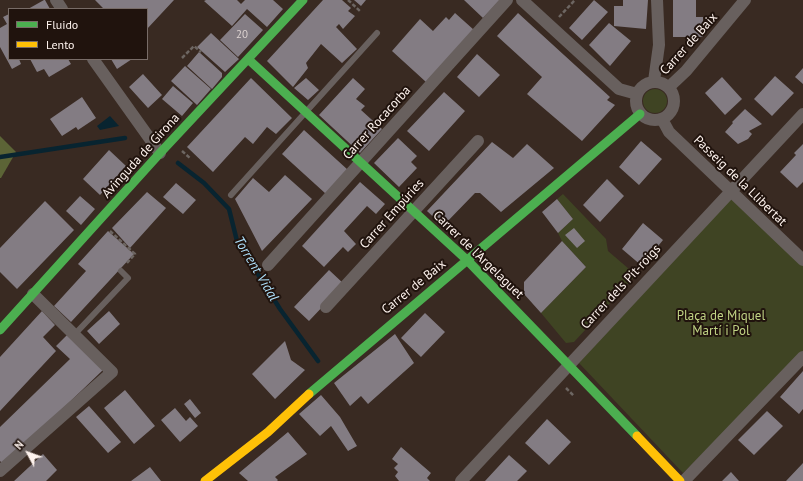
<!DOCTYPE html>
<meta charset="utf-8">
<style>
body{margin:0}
#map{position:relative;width:803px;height:481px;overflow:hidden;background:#392a22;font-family:"PT Sans",sans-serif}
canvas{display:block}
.legend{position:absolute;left:8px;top:8px;width:140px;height:52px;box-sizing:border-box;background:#20130d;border:1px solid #786c67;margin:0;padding:5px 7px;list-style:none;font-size:12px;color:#fdf2ed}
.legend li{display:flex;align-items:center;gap:8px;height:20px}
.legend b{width:20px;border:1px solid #786c67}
.north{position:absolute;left:8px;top:433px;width:40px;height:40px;-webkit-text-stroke:3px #20130d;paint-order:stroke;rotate:311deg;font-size:11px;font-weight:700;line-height:16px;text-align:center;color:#fdf2ed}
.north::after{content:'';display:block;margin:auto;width:14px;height:18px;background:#fdf2ed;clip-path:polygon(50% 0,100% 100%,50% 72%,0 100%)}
</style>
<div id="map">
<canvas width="803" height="481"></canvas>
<ul class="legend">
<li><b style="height:5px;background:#4caf50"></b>Fluido</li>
<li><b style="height:5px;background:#ffc107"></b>Lento</li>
</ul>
<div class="north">N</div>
</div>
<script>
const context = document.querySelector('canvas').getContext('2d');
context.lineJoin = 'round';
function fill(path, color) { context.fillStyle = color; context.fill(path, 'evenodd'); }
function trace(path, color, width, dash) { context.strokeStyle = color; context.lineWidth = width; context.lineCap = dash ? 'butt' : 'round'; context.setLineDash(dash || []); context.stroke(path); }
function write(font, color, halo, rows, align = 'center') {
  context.font = font + ' "PT Sans",sans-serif'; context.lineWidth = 4; context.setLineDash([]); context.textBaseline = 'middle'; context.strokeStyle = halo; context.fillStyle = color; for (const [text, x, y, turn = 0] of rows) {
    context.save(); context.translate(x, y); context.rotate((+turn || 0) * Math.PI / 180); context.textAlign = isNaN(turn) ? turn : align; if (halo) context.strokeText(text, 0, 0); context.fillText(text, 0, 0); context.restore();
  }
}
fill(new Path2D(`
 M643 101a12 12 0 1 1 24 0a12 12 0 1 1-24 0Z
 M730 192 803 260V354L683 473 579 363Z
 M563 194 606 239 608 251 636 275 574 342 566 343 541 313 586 267 562 241 558 233 573 219 557 199Z`), '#3f4423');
fill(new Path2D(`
 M0 136 16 152 1 178H0Z`), '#5c6436');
fill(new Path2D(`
 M110 116 119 126 100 130 97 126Z`), '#082430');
trace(new Path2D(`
 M0 157 125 138
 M178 163 204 183 229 209 237 241 280 309 318 361`), '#082430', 4.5);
fill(new Path2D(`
 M45 0 50 9H28L44 0Z
 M95 0H174L147 29V9H104Z
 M206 0H237L241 4 245 0H273L283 9 267 27 247 9 232 26 204 1Z
 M323 0H342L351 8 348 11 355 16 343 29 339 24 336 27 357 49 342 63 321 44 306 63 308 68 293 87 267 61Z
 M354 0H366L361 6Z
 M464 0H500L483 18Z
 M594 0 608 12 582 40 569 28Z
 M623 0H648L646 29 614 26V6H623Z
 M673 0H696V17H703V37H673Z
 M455 13 474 30 426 82 392 51 420 19 433 31 446 17 449 20Z
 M518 13 610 97 607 100 615 105 582 141 527 94 542 77 497 36Z
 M9 14V59H19L21 64 12 69 0 47V28L7 24 3 17Z
 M245 14 263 30 238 57 220 40Z
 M609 23 631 41 610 66 589 45Z
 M211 33 239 59 225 72 197 47Z
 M199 52 222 73V77L212 89 187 66Z
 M477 54 500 75 479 97 457 77Z
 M30 59H68L71 64 49 77 44 69 37 72Z
 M111 59H132L117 69Z
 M185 66 211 89 197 105 171 81Z
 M803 68V84L795 77Z
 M143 74 162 95 148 108 129 87Z
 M775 76 794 93 772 116 754 99Z
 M722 77 742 99 725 115 705 93Z
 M251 78 292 118 276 134 267 127 253 144 245 137 213 172 187 147Z
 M306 78 319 90 308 100 294 88Z
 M353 78 365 89 356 99 365 106 361 110 382 129 360 153 319 115Z
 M173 86 193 103 182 116 162 99Z
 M444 92 465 111 429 151 407 131Z
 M82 97 96 118 78 130 76 127 62 136 50 119Z
 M745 109 762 124 749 131 752 134 748 139 738 144 725 132 733 123 732 122Z
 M304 130 348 170 326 194 282 154Z
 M398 138 417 156 411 162 417 168 399 187 374 163Z
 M641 141 662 159 639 185 619 167Z
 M492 142 513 158 527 144 554 168 501 212 480 193H475L443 226 427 211Z
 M803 144V182L797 188 780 172 796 155 794 153Z
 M109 150 126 166 100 195 83 179Z
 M285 175 312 199 262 251 235 199 253 178 269 192Z
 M607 179 624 196 600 222 583 205Z
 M360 182 385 204 376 214 367 206 344 231 356 244 348 252 343 247 324 267 302 246Z
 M176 183 196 200 183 214 163 197Z
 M147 192 166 208 130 248 112 228Z
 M80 196 95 209 81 225 66 211Z
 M557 199 573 219 558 233 542 212Z
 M45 201 74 230 17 289 0 272V248Z
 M643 223 663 240 642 266 622 249Z
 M574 228 585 241 577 248 565 235Z
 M108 231 134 254 71 322 54 306 86 271 78 264Z
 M562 241 586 267 541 313 524 294V282Z
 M329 270 344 284 309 321 294 307Z
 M42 311 55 325 43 337 56 351 0 411V357Z
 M109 311 120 324 99 344 87 331Z
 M425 313 445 332 421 357 401 338Z
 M68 334 103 370 4 465 0 461V427L70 359 56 346Z
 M395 334 414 363 368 404 361 396 350 406 334 383Z
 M285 341 291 360 305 370 275 399 252 374Z
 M803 371V409L799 414 780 397Z
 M125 390 155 426 134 444 104 408Z
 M321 395 340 417 357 446 348 451 331 426 320 436 299 414Z
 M190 399 201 413 195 418 184 404Z
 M89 406 121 442 108 453 76 417Z
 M175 408 186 421 190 417 198 426 180 442 161 420Z
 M767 411 783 426 754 455 738 440Z
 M547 419 571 442 549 465 525 443Z
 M288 432 307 454 275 477 278 480 277 481H248L239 473Z
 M401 447 431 473 427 478 430 481H399L395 476 398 472 394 468 398 464 392 459Z
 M43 454 57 470 46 481H14Z
 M509 455 527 471 517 481H485Z
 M803 463V481H786Z
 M150 467 161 481H131Z
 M731 472 739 481H722Z`), '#837c83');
trace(new Path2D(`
 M348 0 360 11
 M559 17 575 0
 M182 58 194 46 201 52
 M182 151 190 158
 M110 231 135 254 127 263
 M566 388 574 396`), '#6d6662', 2.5, [4, 2]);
trace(new Path2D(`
 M231 195 377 33
 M74 335 128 278 121 271`), '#68605e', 6);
trace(new Path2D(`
 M56 0 62 9
 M522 0 619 89 637 94
 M93 59 160 153
 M654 81 659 45 657 0
 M636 101a19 19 0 1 1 38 0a19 19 0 1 1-38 0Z
 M669 87 686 71 745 0
 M662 119 669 132 803 260
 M268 265 507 0
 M326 307 478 141
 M0 471 112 372 33 294
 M461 481 803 114
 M684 481 803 357`), '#68605e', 12);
trace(new Path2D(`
 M248 59 468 261 637 436
 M0 330 160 153 303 0
 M309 394 640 114`), '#4caf50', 9);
trace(new Path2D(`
 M637 436 680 481
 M205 481 268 432 309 394`), '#ffc107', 9);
write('11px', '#ded4d2', null, [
 ["20",242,35]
]);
write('13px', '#fdf2ed', '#20130d', [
 ["Carrer de Baix",689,44,-48],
 ["Carrer Rocacorba",377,123,-48],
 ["Avinguda de Girona",141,156,-48],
 ["Passeig de la Llibertat",740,181,44],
 ["Carrer Empúries",392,214,-48],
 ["Carrer de l'Argelaguet",478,255,44],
 ["Carrer de Baix",414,287,-39],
 ["Carrer dels Pit-roigs",621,287,-47]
]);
write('13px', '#c0d384', '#20130d', [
 ["Plaça de Miquel",721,316],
 ["Martí i Pol",721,331]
]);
write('italic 14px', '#addffa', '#20130d', [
 ["Torrent Vidal",256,269,59]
]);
</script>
